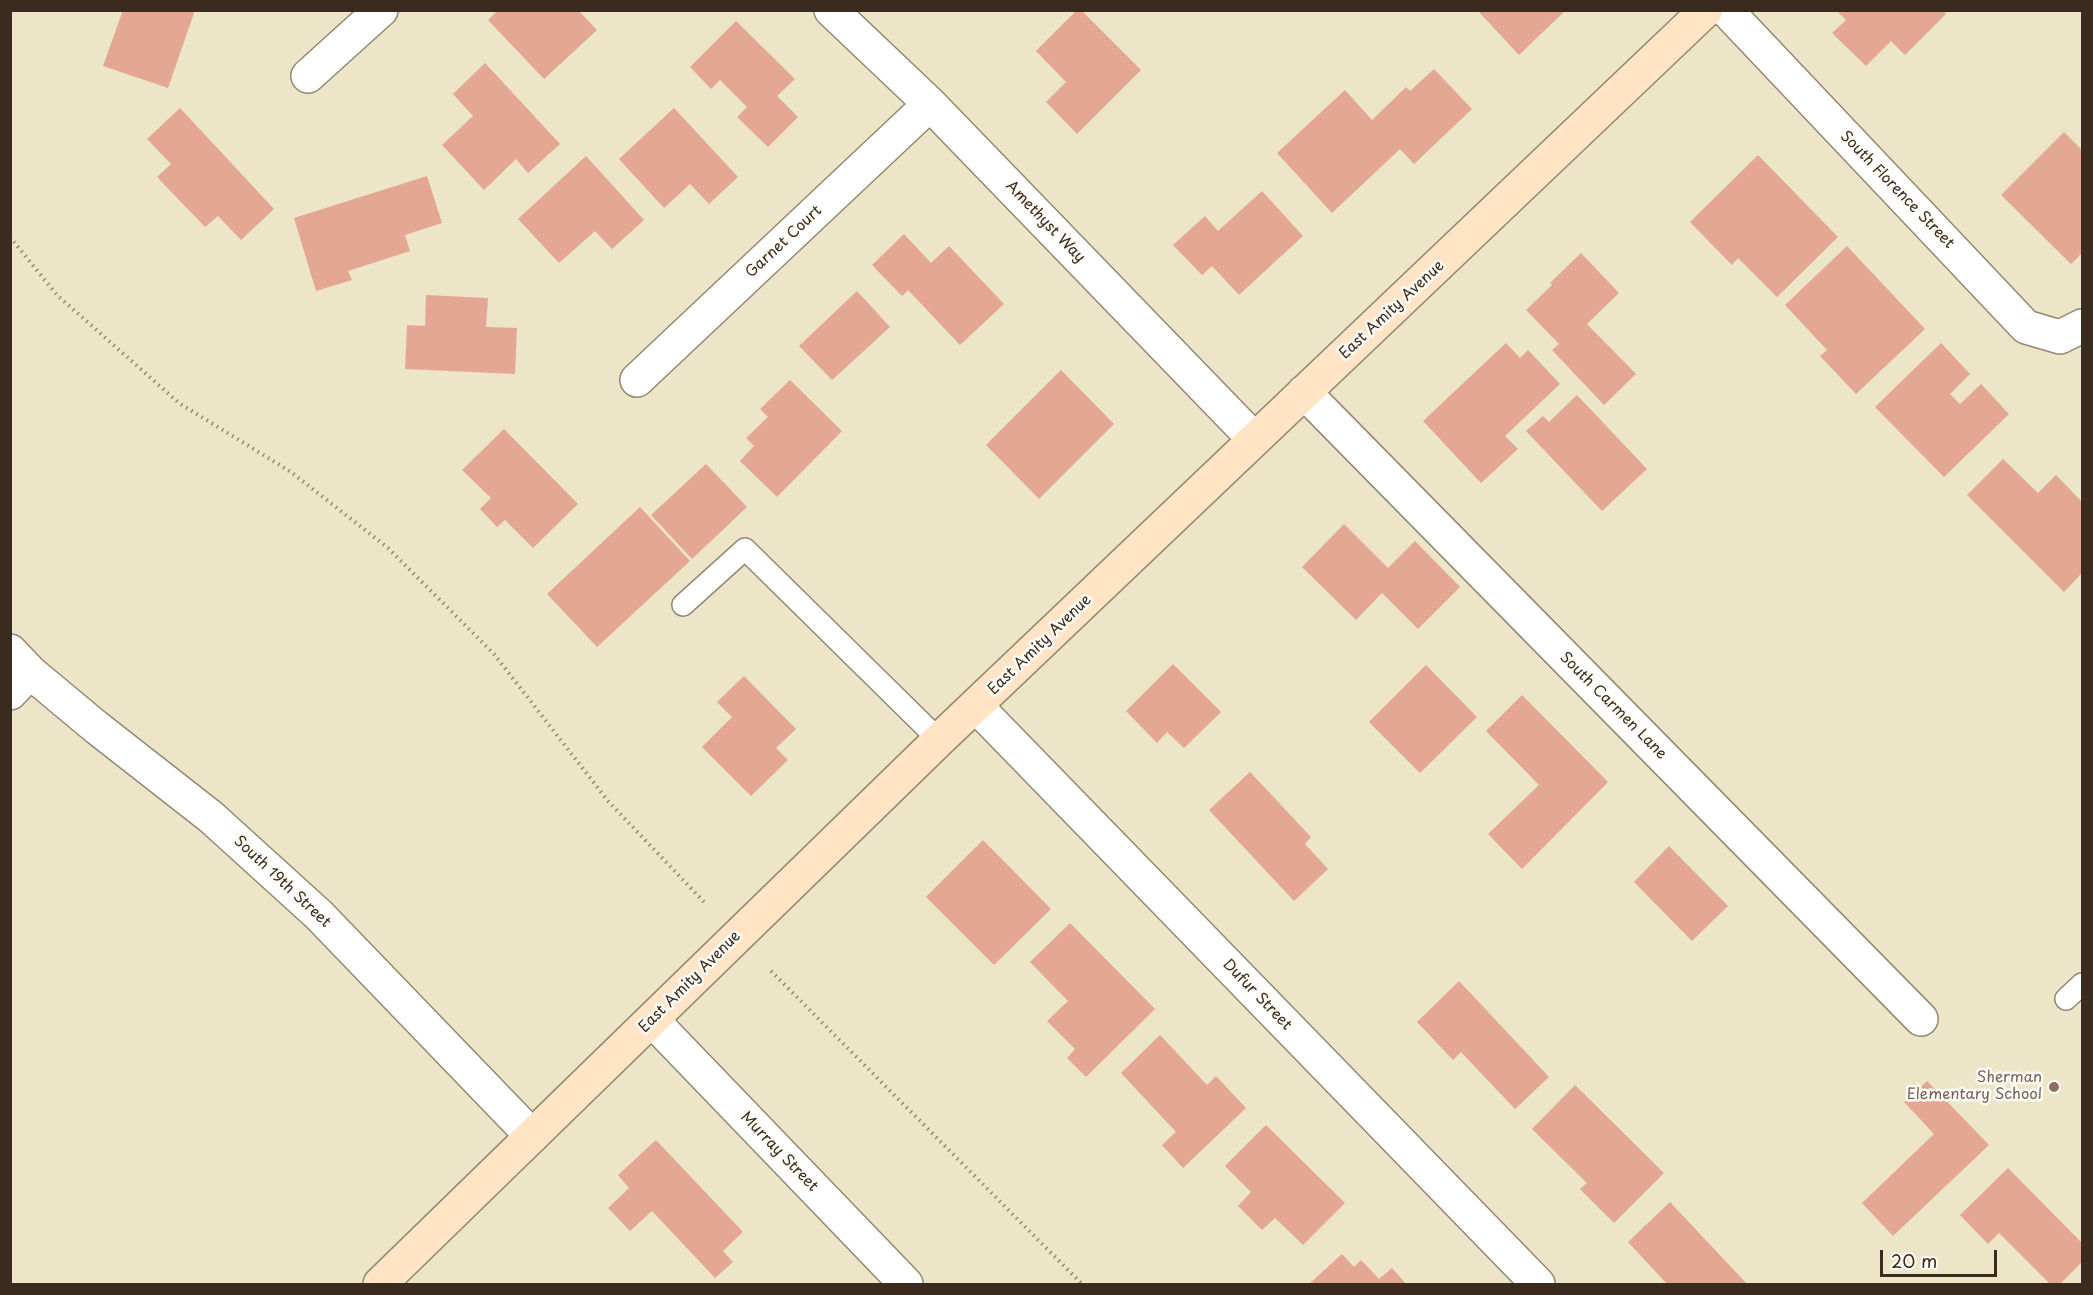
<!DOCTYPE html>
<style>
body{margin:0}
#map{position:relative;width:2093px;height:1295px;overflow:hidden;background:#ece5c7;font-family:"Playpen Sans",sans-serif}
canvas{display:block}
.frame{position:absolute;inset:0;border:12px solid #3b2a1e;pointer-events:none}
.scale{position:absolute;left:1880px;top:1250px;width:117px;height:27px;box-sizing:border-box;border:3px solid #3b2a1e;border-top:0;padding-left:8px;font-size:18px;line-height:21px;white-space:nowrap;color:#3b2a1e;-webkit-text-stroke:4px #fdfcf7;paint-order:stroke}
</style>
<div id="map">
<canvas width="2093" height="1295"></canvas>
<div class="frame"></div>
<div class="scale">20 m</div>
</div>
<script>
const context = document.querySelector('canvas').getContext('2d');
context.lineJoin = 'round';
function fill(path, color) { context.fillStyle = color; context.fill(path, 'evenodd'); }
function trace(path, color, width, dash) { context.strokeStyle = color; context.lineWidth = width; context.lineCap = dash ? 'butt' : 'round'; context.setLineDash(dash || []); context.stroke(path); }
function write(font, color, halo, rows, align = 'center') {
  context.font = font + ' "Playpen Sans",sans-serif'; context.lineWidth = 5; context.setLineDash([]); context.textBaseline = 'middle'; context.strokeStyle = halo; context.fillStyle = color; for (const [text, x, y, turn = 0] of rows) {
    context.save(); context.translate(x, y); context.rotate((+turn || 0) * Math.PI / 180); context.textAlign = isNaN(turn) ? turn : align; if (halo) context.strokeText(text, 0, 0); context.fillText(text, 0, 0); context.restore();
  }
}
fill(new Path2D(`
 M123 10H195L168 88 103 66Z
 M498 10H578L597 30 544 79 488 20Z
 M1077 10H1081L1141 70 1077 134 1046 102 1066 82 1036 51Z
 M1477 10H1566L1519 55Z
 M1836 10H1943L1946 14 1905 55 1891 41 1866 66 1832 33 1846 20Z
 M736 21 795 79 777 96 798 117 768 147 737 117 747 107 720 80 711 89 690 67Z
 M485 63 560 144 528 173 516 159 484 190 442 145 473 116 453 94Z
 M1434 69 1472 109 1414 164 1400 149 1332 213 1277 153 1345 90 1372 120 1406 87 1410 91Z
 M180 108 274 209 241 240 218 216 205 227 157 177 171 164 147 139Z
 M674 108 738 177 709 204 690 184 664 208 619 159Z
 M2064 132 2082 150V205L2081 207 2082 209V253L2071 264 2001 195Z
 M1758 155 1838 237 1777 297 1738 258 1732 265 1690 222Z
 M586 156 644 220 612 249 595 231 559 263 518 219Z
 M427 176 442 223 405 235 410 251 348 271 352 280 316 291 294 218Z
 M1262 191 1303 236 1239 295 1212 266 1202 275 1173 245 1205 216 1218 231Z
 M904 234 931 263 949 246 1004 304 960 345 908 290 902 296 872 265Z
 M1847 246 1925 329 1856 394 1820 356 1827 350 1785 305Z
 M1581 253 1619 293 1587 324 1636 374 1604 405 1552 350 1559 344 1526 310 1552 285 1550 283Z
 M857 291 890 327 832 380 799 346Z
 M426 295 488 298 486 327 517 328 515 374 405 369 407 325 425 326Z
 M1506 343 1520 358 1528 350 1560 384 1505 436 1518 449 1481 483 1423 421Z
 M1941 343 1970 374 1950 394 1960 404 1981 384 2009 414 1944 477 1875 407Z
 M1061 370 1114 424 1039 499 986 445Z
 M790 380 842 431 777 497 740 461 754 446 746 438 768 417 760 409Z
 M1577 395 1647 469 1602 511 1526 431 1543 416 1549 422Z
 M504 429 578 504 533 548 505 520 497 527 480 509 491 498 462 470Z
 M2003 459 2038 493 2056 475 2082 502V573L2064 592 1967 495Z
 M706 464 747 507 692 559 651 515Z
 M640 507 690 561 597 647 547 594Z
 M1344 524 1388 568 1415 541 1460 587 1418 629 1382 593 1356 620 1302 567Z
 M1173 664 1221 712 1184 748 1167 732 1157 743 1126 711Z
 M1426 665 1477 717 1420 773 1369 722Z
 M744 676 796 729 776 748 788 760 751 796 702 747 732 717 717 702Z
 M1522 695 1608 782 1522 869 1488 834 1539 785 1486 731Z
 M1250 772 1311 837 1305 844 1328 869 1294 901 1209 810Z
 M983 840 1051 909 994 965 926 897Z
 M1669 846 1728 906 1692 941 1634 882Z
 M1070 923 1155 1009 1086 1077 1067 1058 1075 1049 1047 1021 1068 1001 1030 962Z
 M1459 981 1549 1077 1515 1109 1461 1052 1453 1060 1417 1022Z
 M1160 1035 1207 1085 1216 1076 1246 1108 1183 1168 1162 1145 1176 1132 1121 1073Z
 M1927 1081 1989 1145 1893 1236 1862 1203 1934 1134 1904 1102Z
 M1575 1085 1664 1173 1614 1223 1580 1189 1587 1183 1532 1129Z
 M1266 1125 1345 1203 1303 1245 1275 1218 1262 1230 1238 1206 1251 1192 1225 1166Z
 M656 1140 743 1232 723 1251 733 1262 715 1278 652 1211 630 1231 608 1208 629 1188 618 1175Z
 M2008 1168 2082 1243V1262L2060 1284H2050L1999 1233 1988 1244 1960 1215Z
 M1670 1202 1747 1284H1667L1628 1242Z
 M1342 1254 1354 1267 1361 1260 1379 1279 1392 1268 1406 1284H1309Z`), '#e3a794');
const lane = new Path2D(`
 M683 605 745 549 939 740
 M2066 999 2082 984`);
const street = new Path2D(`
 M831 10 930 104 1254 439
 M1726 10 2026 327 2060 337 2082 326
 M308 76 381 10
 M637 380 930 104
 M1304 392 1921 1019
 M10 651 30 672 96 727 211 817 319 915 532 1136
 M10 693 30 672
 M976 706 1538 1284
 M652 1020 906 1284`);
const secondary = new Path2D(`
 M380 1284 939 740 1706 10`);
trace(lane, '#948872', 24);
trace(street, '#948872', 36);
trace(secondary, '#948872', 36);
trace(new Path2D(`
 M10 237 57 295 179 403 291 472 388 548 494 654 608 801 705 903
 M771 971 1082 1284`), '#948872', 4, [1.5, 4.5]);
trace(lane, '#fff', 21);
trace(street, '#fff', 33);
trace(secondary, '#ffe4c6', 33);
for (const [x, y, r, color] of [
 [2054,1087,6,"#8d6e63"]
]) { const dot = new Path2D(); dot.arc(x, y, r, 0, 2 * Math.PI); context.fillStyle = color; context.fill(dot); trace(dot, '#fdfcf7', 2); }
write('15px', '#3b2a1e', '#fdfcf7', [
 ["South Florence Street",1897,190,46],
 ["Amethyst Way",1045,222,46],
 ["Garnet Court",784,242,-43],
 ["East Amity Avenue",1392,310,-43],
 ["East Amity Avenue",1040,645,-44],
 ["South Carmen Lane",1613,706,45],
 ["South 19th Street",282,882,43],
 ["East Amity Avenue",690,982,-45],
 ["Dufur Street",1257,995,46],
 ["Murray Street",779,1152,46]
]);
write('15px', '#785e54', '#fdfcf7', [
 ["Sherman",2042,1078],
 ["Elementary School",2042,1095]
], 'right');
</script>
